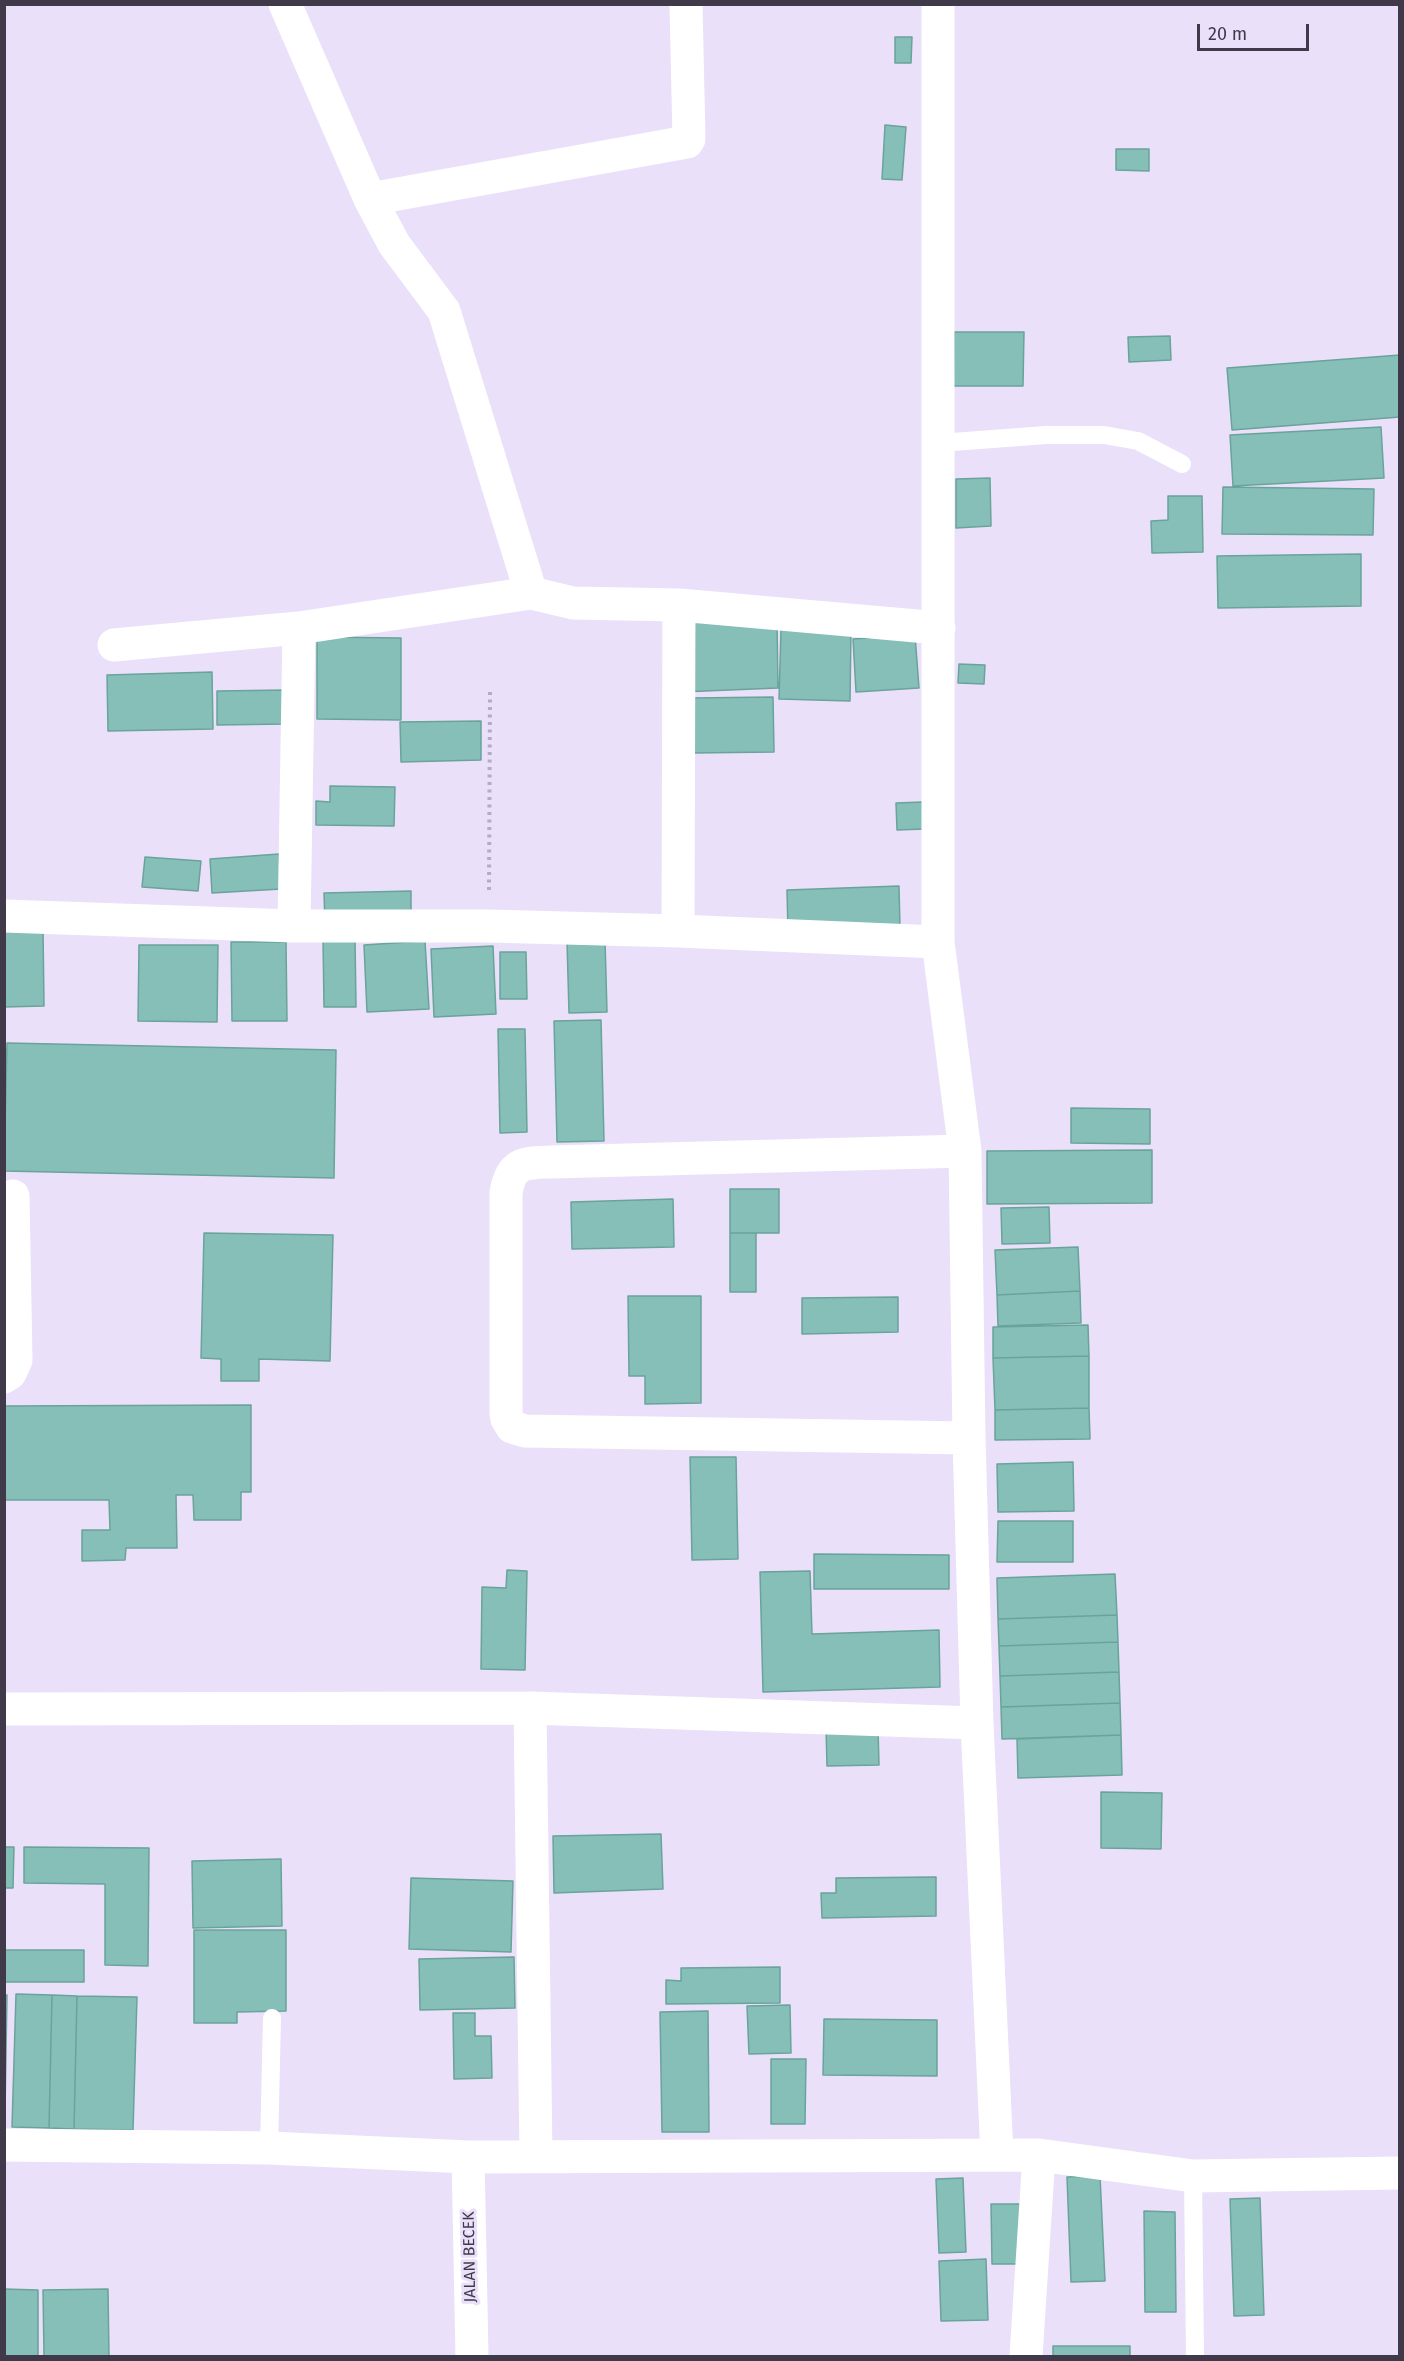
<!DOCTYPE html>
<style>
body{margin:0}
#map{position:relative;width:1404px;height:2361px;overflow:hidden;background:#ebe0f9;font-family:"Fira Sans",sans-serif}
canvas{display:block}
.frame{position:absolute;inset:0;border:6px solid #40394a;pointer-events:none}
.scale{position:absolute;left:1197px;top:24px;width:112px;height:27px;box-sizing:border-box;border:3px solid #40394a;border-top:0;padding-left:8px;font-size:18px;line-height:21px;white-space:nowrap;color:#40394a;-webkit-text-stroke:4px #ebe0f9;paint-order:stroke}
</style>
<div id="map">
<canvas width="1404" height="2361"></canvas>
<div class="frame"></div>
<div class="scale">20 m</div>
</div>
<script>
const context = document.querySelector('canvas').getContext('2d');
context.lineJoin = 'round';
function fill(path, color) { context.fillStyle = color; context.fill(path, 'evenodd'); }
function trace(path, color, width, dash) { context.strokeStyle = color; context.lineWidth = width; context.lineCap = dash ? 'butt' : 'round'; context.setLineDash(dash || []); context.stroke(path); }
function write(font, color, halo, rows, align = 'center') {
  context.font = font + ' "Fira Sans",sans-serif'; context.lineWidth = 6; context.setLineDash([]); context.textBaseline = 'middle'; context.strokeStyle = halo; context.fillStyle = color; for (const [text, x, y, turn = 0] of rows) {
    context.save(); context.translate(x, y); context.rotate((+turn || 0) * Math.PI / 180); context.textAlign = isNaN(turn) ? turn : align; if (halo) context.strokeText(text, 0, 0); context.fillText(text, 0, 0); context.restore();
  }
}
const building = new Path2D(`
 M895 37H912L911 63H895Z
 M885 125 906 127 902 180 882 179Z
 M1116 149H1149V171L1116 170Z
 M954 332H1024L1023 386H953Z
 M1170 336 1171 360 1129 362 1128 337Z
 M1400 355V417L1232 430 1227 368Z
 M1381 427 1384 478 1233 486 1230 435Z
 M990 478 991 526 956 528V479Z
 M1223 487 1374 489 1373 535 1222 534Z
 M1168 496H1202L1203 552 1152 553 1151 521 1168 520Z
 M1361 554V606L1218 608 1217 556Z
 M777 619 778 688 681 692 680 622Z
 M781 629 851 631 850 701 779 699Z
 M915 635 919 688 856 692 853 639Z
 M317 637 401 638V720L317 719Z
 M959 664 985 665 984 684 958 683Z
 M212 672 213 729 108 731 107 675Z
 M286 690V724L217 725V691Z
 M773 697 774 752 692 753 691 698Z
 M481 721V760L401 762 400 722Z
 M330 786 395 787 394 826 316 825V801L330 802Z
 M923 802 924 829 897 830 896 803Z
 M279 854 281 889 212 893 210 859Z
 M145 857 201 861 198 891 142 887Z
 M899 886 900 929 788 932 787 890Z
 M411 891V920L325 923 324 893Z
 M4 927H43L44 1006 4 1007Z
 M355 938 356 1007H324L323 939Z
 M605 940 607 1012 569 1013 567 941Z
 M425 941 429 1009 367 1012 364 945Z
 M231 942H286L287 1021H232Z
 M139 945H218L217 1022 138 1021Z
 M493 946 496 1014 434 1017 431 949Z
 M500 952H526L527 999H500Z
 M601 1020 604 1141 557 1142 554 1021Z
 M498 1029H525L527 1132 500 1133Z
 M7 1043 336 1050 334 1178 4 1171Z
 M1071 1108 1150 1109V1144L1071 1143Z
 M1152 1150V1203L987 1204V1151Z
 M730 1189H779V1233H730Z
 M673 1199 674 1247 572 1249 571 1202Z
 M1049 1207 1050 1243 1002 1244 1001 1208Z
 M204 1233 333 1235 330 1361 259 1359V1381H221V1359L201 1358Z
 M730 1233H756V1292H730Z
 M1078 1247 1080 1291 997 1295 995 1250Z
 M1080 1291 1081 1323 998 1326 997 1295Z
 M628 1296H701V1403L645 1404V1376H629Z
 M898 1297V1332L802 1334V1298Z
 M1088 1325 1089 1356 993 1358V1327Z
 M1089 1356V1408L995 1410 993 1358Z
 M251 1405V1492H241V1520H194L193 1495H176L177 1548H126L125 1560 82 1561V1530H110L109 1500H4V1406Z
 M1089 1408 1090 1439 995 1440V1410Z
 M690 1457H736L738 1559 692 1560Z
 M1073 1462 1074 1511 998 1512 997 1464Z
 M998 1521H1073V1562H997Z
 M814 1554 949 1555V1589H814Z
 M507 1570 527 1571 525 1670 481 1669 482 1587 506 1588Z
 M810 1571 812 1634 939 1630 940 1687 763 1692 760 1572Z
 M1115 1574 1117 1615 998 1619 997 1578Z
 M1117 1615 1118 1642 999 1646 998 1619Z
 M1118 1642 1119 1672 1000 1676 999 1646Z
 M1119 1672 1120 1703 1001 1707 1000 1676Z
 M1120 1703 1121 1735 1002 1739 1001 1707Z
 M878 1727 879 1765 827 1766 826 1728Z
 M1121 1735 1122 1775 1018 1778 1017 1739Z
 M1101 1792 1162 1793 1161 1849 1101 1848Z
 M661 1834 663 1889 554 1893 553 1836Z
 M4 1847H14L13 1888H4Z
 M24 1847 149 1848 148 1966 105 1965V1884L24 1883Z
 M281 1859 282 1926 193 1928 192 1861Z
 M936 1877V1916L822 1918 821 1893H836V1878Z
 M411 1878 513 1881 511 1952 409 1949Z
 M194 1930H286V2011L237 2012V2023H194Z
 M5 1950H84V1982H5Z
 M514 1957 515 2008 420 2010 419 1959Z
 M780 1967V2003L666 2004V1980L681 1981V1968Z
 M16 1994 52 1995 49 2128 12 2127Z
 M4 1995H7L5 2110H4Z
 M52 1995 77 1996 74 2129 49 2128Z
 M77 1996 137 1997 133 2130 74 2129Z
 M790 2005 791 2053 749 2054 747 2006Z
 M708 2011 709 2132H662L660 2012Z
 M453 2013H475V2036H491L492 2078 454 2079Z
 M824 2019 937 2020V2076L823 2075Z
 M771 2059H806L805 2124H771Z
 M1100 2176 1105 2281 1071 2282 1067 2177Z
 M963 2178 966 2252 939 2253 936 2179Z
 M1260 2198 1264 2315 1234 2316 1230 2199Z
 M991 2204H1024L1025 2264H992Z
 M1144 2211 1175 2212 1176 2312H1145Z
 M986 2259 988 2320 941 2321 939 2261Z
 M4 2289 38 2290V2356H4Z
 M108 2289 109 2356H44L43 2290Z
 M1053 2346H1130V2356H1053Z`);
fill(building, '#86bfb7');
trace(building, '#6aa39c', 1.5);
trace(new Path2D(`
 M489 890 490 690`), '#b5acc2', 4, [3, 4.5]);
trace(new Path2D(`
 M939 443 1046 435H1104L1138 441 1182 464
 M269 2148 272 2018
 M1193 2176 1195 2356`), '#fff', 18);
trace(new Path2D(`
 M285 4 370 199 394 244 444 311 531 593 573 603 679 605 939 628
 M938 4V942L965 1151 969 1438 977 1723 997 2155
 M370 199 687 142 689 139 686 4
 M114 645 299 628 531 593
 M4 916 294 926H489L678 931 938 942
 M294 926 299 628
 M678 931 679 605
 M965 1151 551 1162C524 1163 511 1162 506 1193V1413L507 1419 512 1427 525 1431 969 1438
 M4 1377 10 1373 16 1360 13 1196
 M530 1708 536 2156
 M4 1709 530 1708 977 1723
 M4 2145 269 2148 468 2157 1039 2155 1193 2176 1400 2173
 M468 2157 472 2356
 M1026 2356 1039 2155`), '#fff', 33);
write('16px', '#40394a', '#ebe0f9', [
 ["JALAN BECEK",470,2257,-91]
]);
</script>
